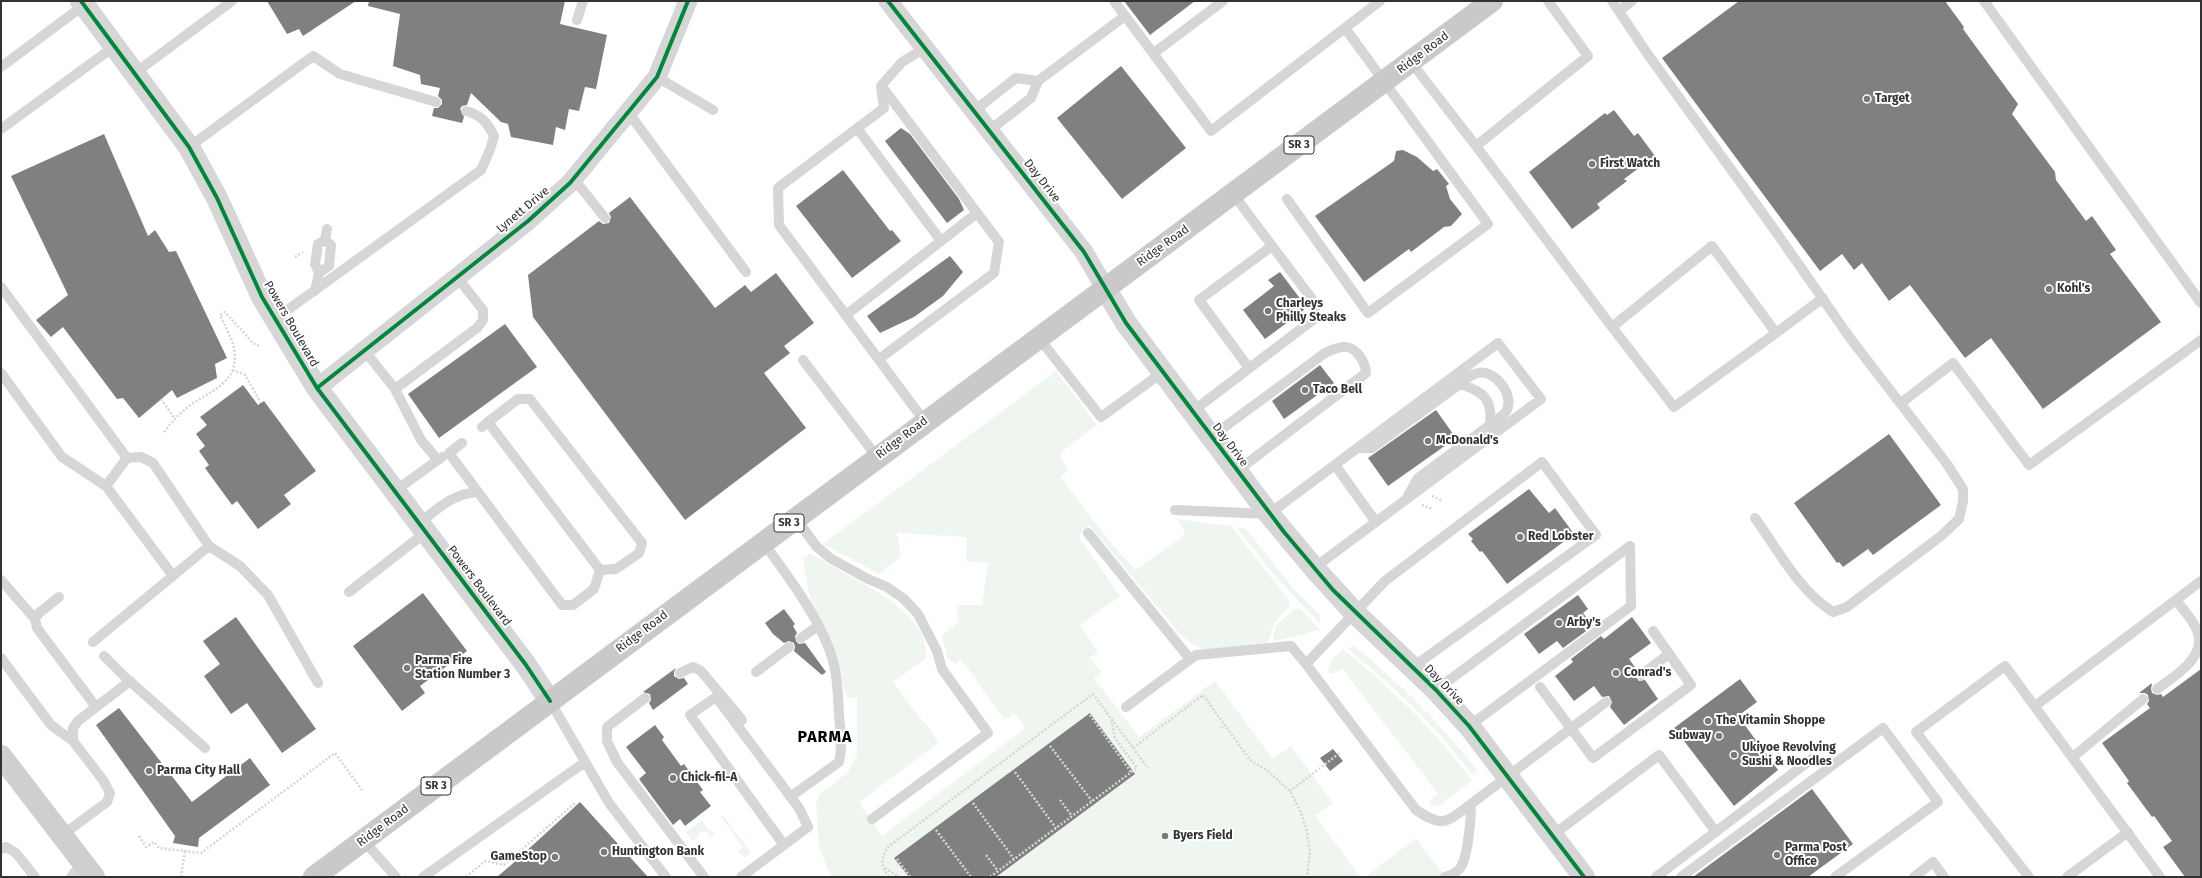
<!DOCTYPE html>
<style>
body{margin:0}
#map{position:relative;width:2202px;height:878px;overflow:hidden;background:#fff;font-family:"Fira Sans",sans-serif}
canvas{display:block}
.frame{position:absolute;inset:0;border:2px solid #323232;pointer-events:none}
</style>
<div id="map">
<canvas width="2202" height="878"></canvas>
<div class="frame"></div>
</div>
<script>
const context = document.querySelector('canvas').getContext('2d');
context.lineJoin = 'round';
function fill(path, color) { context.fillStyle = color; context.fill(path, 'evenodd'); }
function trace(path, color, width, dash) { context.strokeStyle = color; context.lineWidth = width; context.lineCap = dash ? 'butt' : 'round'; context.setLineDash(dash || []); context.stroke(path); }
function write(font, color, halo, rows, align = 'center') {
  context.font = font + ' "Fira Sans",sans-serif'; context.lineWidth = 4; context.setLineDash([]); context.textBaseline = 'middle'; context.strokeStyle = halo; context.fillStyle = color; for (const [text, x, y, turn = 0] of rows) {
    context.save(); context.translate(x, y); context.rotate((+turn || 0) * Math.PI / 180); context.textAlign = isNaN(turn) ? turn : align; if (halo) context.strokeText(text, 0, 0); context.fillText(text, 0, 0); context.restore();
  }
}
fill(new Path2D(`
 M1056 371 1097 425 1062 451 1061 457 1068 470 1060 477 1115 548 1135 569 1140 567 1183 536 1185 531 1176 519 1231 526 1290 602 1289 607 1274 623 1268 643C1229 651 1213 663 1180 634L1089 525 1078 536 1120 596 1080 625 1098 652 1090 658 1102 672 1094 678 1139 737 1215 681 1273 759 1291 746 1333 803 1315 816 1361 877H831L819 847 816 801 821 793 848 772 857 755V698L846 697 838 660 810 599 803 559 810 553C844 577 931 607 926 658L893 682 923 722 928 726 938 743 859 802 882 836 1026 728 1014 713 1005 720 961 659 955 664 947 657 942 636 959 621 956 605H982L988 563 966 561 967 537 897 533 901 557 879 574 823 544Z
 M1236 527 1245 528 1292 587 1320 615V624L1277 578Z
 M1294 609H1300L1320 630 1275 641 1273 638 1276 626Z
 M1354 646C1400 683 1440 723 1477 770L1473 775C1435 725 1395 688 1347 648Z
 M1343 649C1391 688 1435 730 1472 781L1440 805 1431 806 1430 801 1438 794 1343 669 1332 674 1328 672 1331 661Z
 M723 815 748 849 751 854 744 857 738 851 743 847 721 817Z
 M702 820 708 830 710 829 715 835 712 837 707 832 701 831 693 842 686 832Z
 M1416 838 1445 877H1365Z`), '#eef6ef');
fill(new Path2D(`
 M267 1H356L303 36 299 29 287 34Z
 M369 1H565L560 24 607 35 596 89 585 87 579 111 569 109 565 130 556 127 553 145 511 137 508 124 501 122 471 93 467 105 462 106 460 109 464 117 462 123 432 116 434 108H438L442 104V100L438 96 440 88 421 84 420 75 393 66 400 14 368 6Z
 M1124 1H1195L1150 35Z
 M1739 1H1945L1964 27 1963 29 2018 104 2012 114 2055 172 2056 180 2086 221 2092 216 2116 250 2110 254 2161 322 2043 409 1991 338 1965 358 1910 285 1889 301 1862 263 1854 270 1842 254 1820 271 1662 58Z
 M1121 66 1186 148 1122 199 1057 118Z
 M1614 110 1634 136 1638 133 1655 156 1624 179 1627 181 1597 204 1600 208 1572 229 1529 172 1605 113 1607 115Z
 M901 128 910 134 959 199 964 210 947 223 885 141Z
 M104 134 148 236 155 230 169 252 176 251 227 358 215 364 217 378 177 398 172 390 139 418 123 398 117 399 63 327 51 337 36 320 68 295 11 176Z
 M1403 150 1417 157 1433 171 1437 169 1449 184 1446 186 1450 199 1462 214 1451 226 1444 227 1411 252 1409 249 1364 282 1315 216 1394 161 1396 151Z
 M843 170 890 231 892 230 901 241 852 278 796 206Z
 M630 197 715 308 745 285 751 292 776 273 814 323 784 346 790 353 764 373 806 428 685 520 533 317 528 275 599 221 603 224 609 223 611 217 609 213Z
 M950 256 963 272 943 296 914 317 880 333 867 316Z
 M1280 272 1305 305 1302 307 1304 310 1265 339 1243 310 1274 286 1268 280Z
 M505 324 537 367 439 438 408 394Z
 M1320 365 1334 383 1284 419 1272 401Z
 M243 385 258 405 264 401 316 471 284 495 291 504 258 529 237 501 232 505 205 468 209 465 199 451 205 446 196 434 207 425 200 417Z
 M1436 410 1456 438 1388 486 1368 458Z
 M1889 434 1941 505 1873 555 1868 549 1843 567 1839 562 1837 563 1794 503Z
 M1529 489 1549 513 1555 508 1574 534 1507 584 1482 551 1480 552 1471 541 1473 539 1468 534Z
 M423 593 467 651 420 686 425 693 402 711 353 646Z
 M1578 595 1588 609 1583 613 1593 626 1563 648 1557 641 1539 654 1524 634Z
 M784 609 795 624 793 626 797 633 795 636 796 641 799 644 805 643 826 672 822 675 794 651 795 647 794 643 789 641 784 643 773 634 765 623Z
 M236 617 316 729 282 753 247 703 231 714 204 676 220 664 203 641Z
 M1632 617 1651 643 1629 659 1637 670 1635 676 1639 681 1645 680 1658 699 1624 725 1610 707 1612 702 1609 696 1602 697 1594 686 1574 701 1555 676 1573 662 1571 659 1601 636 1604 639Z
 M676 668 674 672V676L679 679 684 678 688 684 653 710 649 703 651 700 650 694 643 692Z
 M2201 669V877H2185L2163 847 2172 841 2154 816 2152 817 2149 813 2127 783 2129 781 2102 743 2150 708 2147 704 2149 701 2148 695 2145 693H2139L2152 683 2151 689 2152 693 2157 695 2161 694 2163 697Z
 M1740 679 1757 702 1738 716 1778 770 1734 806 1674 728Z
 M119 708 192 802 250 758 270 785 199 838 198 847 173 843 175 836 96 725Z
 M1090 713 1135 774 996 877H909L894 858Z
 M655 725 664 737 662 740 681 766 684 764 703 790 700 792 711 806 685 826 680 819 673 825 639 779 646 773 626 747Z
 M1333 749 1343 761 1330 771 1320 758Z
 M1812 789 1853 844 1808 877H1693Z
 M580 802 648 877H497L511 865Z`), '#808080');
trace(new Path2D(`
 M295 257 303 252
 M259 346 253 343 225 312 220 315C229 335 239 347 233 370L245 375 261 403
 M161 399 175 419
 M164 432C171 423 179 414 188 407 204 394 223 390 233 370
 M1432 496 1443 501
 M1422 505 1432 509
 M1090 715 1131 772
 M1221 728 1225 726
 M1050 746 1092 801
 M1133 748 1148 768
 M1015 772 1056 828
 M1290 791 1341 752
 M1060 800 1072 816
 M973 803 1014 859
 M936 830 971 877
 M139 836 146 847 154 842 159 848 201 853 335 753 362 790
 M986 855 998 871
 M897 859 910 877
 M885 868 899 877
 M181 877 185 851
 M466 877 485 861 504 865 575 803
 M889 877C881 866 880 859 888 847L1093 694 1133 748 1203 695 1250 760 1268 771 1290 791 1301 812 1307 832 1310 852 1307 877
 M990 877 1137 768 1115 738 1111 719`), '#d6d6d6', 2.5, [2, 2]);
trace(new Path2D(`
 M1114 1 1211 131 1380 1
 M1612 1 1649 56 1769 222 1850 338 1947 464 1963 489V501L1959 519 1941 536 1847 607 1833 612C1800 592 1778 550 1755 518
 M1984 1 2201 303
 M1619 11 1632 1
 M577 20 583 1
 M925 48 902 62 881 86 884 108 778 188 779 225 925 422
 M1154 53 1223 1
 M1411 62 1476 146 1588 56 1548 1
 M1 67 84 5
 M135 73 232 1
 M657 77 713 110
 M974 111 1016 78 1038 81
 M628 112 746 272
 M857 128 941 241
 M1 129 115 46
 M990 130 1031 98 1038 81 1125 16
 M1476 146 1612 327 1712 246 1776 333 1674 407 1612 327
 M189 147 313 56 340 74 436 102
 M574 179 605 218
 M1287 199 1368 313 1488 224 1345 28
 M319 273 329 266 331 245 325 240
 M1 287 127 458 141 457 153 463 209 546 240 566 268 595 318 683
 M315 291 319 273 315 264 318 244 325 240 327 229
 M846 315 977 213
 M275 319 481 170 490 150 494 136C487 122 481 115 466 111
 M1776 333 1823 298
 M1038 337 1101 417 1163 372
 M364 350 395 389 477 328 483 320V310L457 277
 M879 359 994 273 999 242 883 88
 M803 360 877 457
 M1249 368 1199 300 1272 246
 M1 373 62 457 106 486 173 576
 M1460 384C1465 380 1471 374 1478 373 1496 369 1517 398 1505 413 1501 417 1495 421 1490 425
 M395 389 421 440 438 460
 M1901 403 1953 363 2029 465 2201 340
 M1193 411 1314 319 1315 310 1312 299 1233 194
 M488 422 518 399H530L642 543 639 553 616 569 600 570
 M1211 437 1325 353C1340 346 1351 342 1361 358 1364 363 1366 368 1366 373L1237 471
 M462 443 449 453 562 605H573L594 589 600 570 488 422 482 427
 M1357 448H1372L1460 384C1483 391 1493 399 1490 425L1418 478 1408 496
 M1335 465 1376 522
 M106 486 127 458
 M395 491 442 457
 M1175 510 1269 514 1498 343 1541 399 1314 568
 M796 518 816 546 830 558 866 578 887 587 904 599 918 614 937 651 942 669 988 733 872 819
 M419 523C438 509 452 494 477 492
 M1088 533 1190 659
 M763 542C788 576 825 625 834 665 838 681 838 698 839 714 840 729 843 746 839 762L790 797
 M1 580 35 619
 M349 592 426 532
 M59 597 39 613 35 619 37 628 96 707
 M801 638 818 626
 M93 642 209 546
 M104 656 124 676 205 748
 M1 658 51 725 73 741
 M1413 667 1596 535 1542 462 1385 581 1306 664 1416 810C1443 828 1446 823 1471 804
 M756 672 789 647
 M680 673 693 667 701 671 742 720
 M1641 675 1669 654
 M1540 687 1593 758 1691 685 1653 631
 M2157 689C2172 678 2202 660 2199 638 2197 624 2184 611 2176 600
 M1436 690 1630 546
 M645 698 607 727V741L617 762 704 877
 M550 701 609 803 666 877
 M2035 706 2201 581
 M1126 707 1196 655 1291 646 1306 664
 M1469 726 1631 606 1630 546
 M2073 757 2143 699
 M1553 835 1659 755 1716 832
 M61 836 107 802 110 793 103 780 73 741V728L78 721 130 681
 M363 840 396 877
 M1 849 6 847 16 853 35 877
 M71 877 83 862
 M423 877 585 762
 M741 877 808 827 799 808 716 697 690 715 784 845
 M1445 877C1451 875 1458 872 1461 867 1468 855 1471 818 1471 804L1606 702
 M1656 877 1813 758
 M1681 877 1883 728 1938 802 1835 877
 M1914 877 1933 862 1944 877
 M2029 877 1916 732 2005 666 2160 877
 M2067 877 2128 832`), '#d6d6d6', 10);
trace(new Path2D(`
 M888 1 1084 252 1105 288
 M317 388 528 221 570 183 657 77 688 1`), '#d6d6d6', 19);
trace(new Path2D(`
 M81 1 189 147 217 198 262 297 317 388 526 665 550 701
 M1105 288 1126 323 1269 514 1314 568 1354 612 1436 690 1469 726 1584 877`), '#d6d6d6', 22);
trace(new Path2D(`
 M1 756 94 877`), '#cfcfcf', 22);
trace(new Path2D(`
 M314 877 1492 1`), '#c9c9c9', 22);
trace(new Path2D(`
 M81 1 189 147 217 198 262 297 317 388 526 665 550 701
 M888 1 1084 252 1126 323 1284 532 1333 590 1436 690 1469 726 1584 877
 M317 388 528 221 570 183 657 77 688 1`), '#00873e', 4);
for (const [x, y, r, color] of [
 [1867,99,4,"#7a7a7a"],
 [1592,164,4,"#7a7a7a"],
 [2049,289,4,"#7a7a7a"],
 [1268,311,4,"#7a7a7a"],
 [1305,390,4,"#7a7a7a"],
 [1428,441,4,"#7a7a7a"],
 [1520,537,4,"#7a7a7a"],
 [1559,623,4,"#7a7a7a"],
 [407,668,4,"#7a7a7a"],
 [1616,673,4,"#7a7a7a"],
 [1708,721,4,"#7a7a7a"],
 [1719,736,4,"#7a7a7a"],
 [1734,755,4,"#7a7a7a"],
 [149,771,4,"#7a7a7a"],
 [673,778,4,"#7a7a7a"],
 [1165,836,4,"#7a7a7a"],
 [604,852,4,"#7a7a7a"],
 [1777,855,4,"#7a7a7a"],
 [555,857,4,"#7a7a7a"]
]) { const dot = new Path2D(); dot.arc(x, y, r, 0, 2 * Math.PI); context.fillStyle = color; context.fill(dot); trace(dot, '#fff', 1.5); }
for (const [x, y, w] of [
 [1299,145,30],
 [789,523,30],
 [436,786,30]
]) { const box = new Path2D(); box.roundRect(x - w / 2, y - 9, w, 18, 3); context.fillStyle = '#fff'; context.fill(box); trace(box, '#323232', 1); }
write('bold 11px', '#323232', null, [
 ["SR 3",1299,145],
 ["SR 3",789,523],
 ["SR 3",436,786]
]);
write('12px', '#323232', '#fff', [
 ["Ridge Road",1423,53,-37],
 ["Day Drive",1042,181,52],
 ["Lynett Drive",523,210,-40],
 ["Ridge Road",1163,246,-36],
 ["Powers Boulevard",291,324,60],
 ["Ridge Road",902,438,-37],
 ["Day Drive",1230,445,53],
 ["Powers Boulevard",479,586,53],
 ["Ridge Road",642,632,-37],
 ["Day Drive",1444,685,46],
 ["Ridge Road",383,826,-37]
]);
write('bold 12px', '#323232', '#fff', [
 ["Target",1875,99],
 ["First Watch",1600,164],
 ["Kohl's",2057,289],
 ["Charleys",1276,304],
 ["Philly Steaks",1276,318],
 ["Taco Bell",1313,390],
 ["McDonald's",1436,441],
 ["Red Lobster",1528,537],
 ["Arby's",1567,623],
 ["Parma Fire",415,661],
 ["Station Number 3",415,675],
 ["Conrad's",1624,673],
 ["The Vitamin Shoppe",1716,721],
 ["Subway",1711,736,"right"],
 ["Ukiyoe Revolving",1742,748],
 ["Sushi & Noodles",1742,762],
 ["Parma City Hall",157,771],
 ["Chick-fil-A",681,778],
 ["Byers Field",1173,836],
 ["Parma Post",1785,848],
 ["Office",1785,862],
 ["Huntington Bank",612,852],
 ["GameStop",547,857,"right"]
], 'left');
context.letterSpacing = '1px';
write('bold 16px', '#000', '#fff', [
 ["PARMA",825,738]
]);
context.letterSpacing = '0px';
</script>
